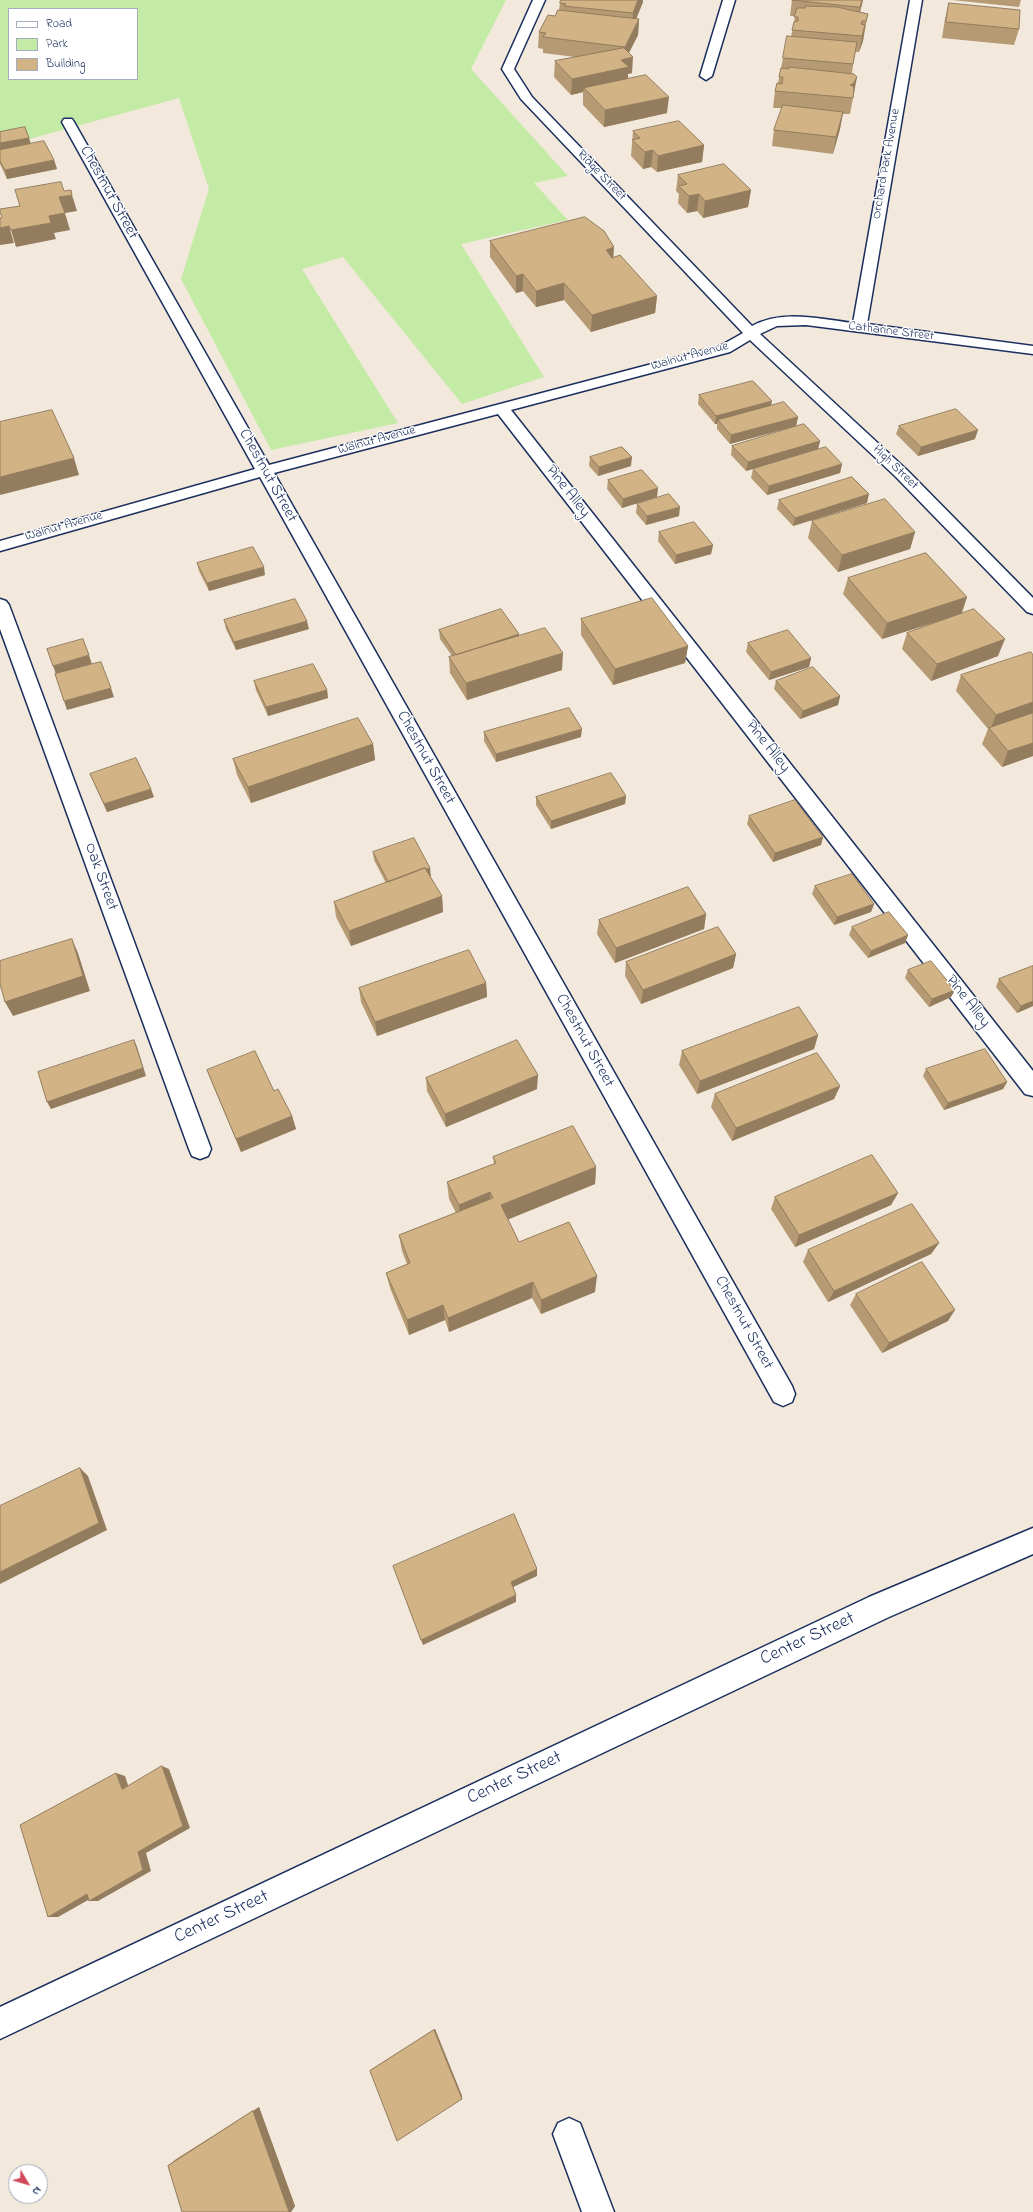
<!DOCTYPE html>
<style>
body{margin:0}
#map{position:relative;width:1033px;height:2212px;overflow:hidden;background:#f2e8db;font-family:"Indie Flower",sans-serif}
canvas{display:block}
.legend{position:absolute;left:8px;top:8px;width:130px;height:72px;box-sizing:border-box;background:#fff;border:1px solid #a4acbf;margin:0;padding:5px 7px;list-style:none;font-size:12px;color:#1b2f5e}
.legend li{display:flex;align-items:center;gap:8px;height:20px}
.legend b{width:20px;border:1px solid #a4acbf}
.north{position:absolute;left:8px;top:2164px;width:40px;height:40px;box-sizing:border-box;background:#fff;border:1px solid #a4acbf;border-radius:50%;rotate:128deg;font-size:11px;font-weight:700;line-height:16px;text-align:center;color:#1b2f5e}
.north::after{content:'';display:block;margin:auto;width:14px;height:18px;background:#d1495b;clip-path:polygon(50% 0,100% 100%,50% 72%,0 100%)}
</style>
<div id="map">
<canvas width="1033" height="2212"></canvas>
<ul class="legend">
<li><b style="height:5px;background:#fff"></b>Road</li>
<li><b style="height:11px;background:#c4eba6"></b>Park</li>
<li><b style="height:11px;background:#d2b386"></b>Building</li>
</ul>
<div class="north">N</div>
</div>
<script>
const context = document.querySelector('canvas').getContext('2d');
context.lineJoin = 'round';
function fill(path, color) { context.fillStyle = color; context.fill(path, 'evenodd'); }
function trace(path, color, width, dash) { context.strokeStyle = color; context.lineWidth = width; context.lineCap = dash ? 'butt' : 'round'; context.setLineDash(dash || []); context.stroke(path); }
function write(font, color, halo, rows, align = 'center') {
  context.font = font + ' "Indie Flower",sans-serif'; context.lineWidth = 3; context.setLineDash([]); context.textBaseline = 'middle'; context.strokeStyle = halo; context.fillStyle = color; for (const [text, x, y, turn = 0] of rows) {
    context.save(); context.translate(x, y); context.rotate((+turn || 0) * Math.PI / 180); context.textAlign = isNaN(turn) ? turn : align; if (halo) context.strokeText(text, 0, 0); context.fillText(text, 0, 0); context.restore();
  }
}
fill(new Path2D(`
 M0 0H506L471 69 568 176 534 183 568 220 461 244 544 377 462 404 343 257 302 269 398 423 271 450 181 279 209 189 179 98 0 147ZM9 9H137V79H9Z`), '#c4eba6');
const lane = new Path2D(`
 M723 0H735L712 76 706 80 700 76Z
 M569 2118 580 2123 614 2212H582L553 2134 558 2123Z`);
const street = new Path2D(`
 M533 0H545L514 69 532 97 752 326C783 309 820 319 853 323L910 0H922L867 324 1033 346V354L806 325 777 326 760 334 908 471 1033 598V614L1027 612 896 477 750 340 730 352 511 410 1033 1071V1096L1025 1094 498 414 274 473 792 1386 795 1394 792 1402 783 1406 774 1402 260 477 0 551V541L255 469 62 122 64 119H72L74 122 269 465 720 346 743 333 521 99 502 69Z
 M0 599 6 601 9 605 211 1149 208 1156 200 1159 192 1156 189 1149 0 629Z
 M1033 1528V1554L889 1617 0 2039V2007L869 1597Z`);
trace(lane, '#1b2f5e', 3);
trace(street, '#1b2f5e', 3);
fill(lane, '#fff');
fill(street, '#fff');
fill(new Path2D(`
 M561 0H643V2L636 19H639L638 35 629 53 632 73 628 74V79L667 113 604 127 583 105V92L571 95 554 77 555 61 575 57 543 53V49L538 48 539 32 555 16 559 10 560 3Z
 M792 0H863L860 12 868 14 863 41 859 52H855L852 73 854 93 850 114H843L840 129 833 154 772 146 774 130 782 108H773L775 91 778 83 783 58 791 37 795 16H790Z
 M952 0H1021L1019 7Z
 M949 3 1019 29 1014 45 942 38 945 19Z
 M633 131 704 145 702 162 657 172 651 167 643 169 631 156Z
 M0 132 29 138 31 144 54 160 57 169 7 179 0 164Z
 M678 175 751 190 748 207 703 218 697 211 687 213 678 203 679 194 676 191Z
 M490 241 613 257 657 296 655 313 591 332 564 300 536 307 523 291 516 293 490 257Z
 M699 395 771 405 798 417 796 426 730 444 717 429V424H715L698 404Z
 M899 426 975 439 918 456 896 434Z
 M820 441 818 449 746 471 731 455 732 446Z
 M590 457 631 466 598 476 589 466Z
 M842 464 840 473 767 495 751 478 753 469Z
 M608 480 657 497 622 508 607 489Z
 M779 500 867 503 793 526 777 509Z
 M637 504 679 516 646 525 636 513Z
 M812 521 915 532 910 549 838 572 808 538Z
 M659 532 713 545 711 554 675 564 658 541Z
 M197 563 265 575 209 591 199 571Z
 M848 578 967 597 962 613 998 656 931 681 902 649 907 633 945 619 882 639 843 594Z
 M581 619 688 646 685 663 613 685 581 635Z
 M224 620 309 629 236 650 226 629Z
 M439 630 519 634V636L562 670 467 700 450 673 449 657 452 656 440 639Z
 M748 643 811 658 809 667 769 680 746 652Z
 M1033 655V756L1002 767 982 744 988 729 956 691 961 675Z
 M254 681 327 690 328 698 268 716 256 690Z
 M776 681 840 696 838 705 800 719 774 689Z
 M484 732 581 737 496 762 484 741Z
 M373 744 375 760 251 803 237 775 233 759Z
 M90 774 154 797 107 812Z
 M626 796 625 804 551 829 536 805V797Z
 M749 816 823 837 821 845 773 862 747 824Z
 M373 852 431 876H430L442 896 443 912 351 946 336 917 334 902 386 883 374 860Z
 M815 886 874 904 871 912 834 925 812 894Z
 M706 914 704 929 615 963 597 934 599 920Z
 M852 927 908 935 905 943 868 958 849 935Z
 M736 954 733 968 641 1004 625 976 626 962Z
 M1033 966V1006L1017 1013 996 987 999 979Z
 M908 970 955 990 951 997 929 1007 905 978Z
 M486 983 487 997 377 1036 361 1002 359 988Z
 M818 1035 814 1049 697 1094 679 1065 682 1051Z
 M926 1069 1007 1082 1003 1089 944 1110 923 1076Z
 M207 1070 274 1091 292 1116 296 1129 241 1152 212 1083Z
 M426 1078 537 1089 446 1127 427 1091Z
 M840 1086 834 1099 732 1141 711 1107 715 1094Z
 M493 1157 596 1167 595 1184 508 1219 519 1242 595 1292 541 1314 532 1298 449 1332 445 1320 409 1335 390 1288 386 1273 407 1264 402 1251 399 1235 456 1213 449 1199 447 1182 494 1164Z
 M898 1193 891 1205 795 1247 771 1209 775 1197Z
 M939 1243 931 1254 828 1302 803 1262 808 1250Z
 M856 1294 948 1321 882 1353 850 1305Z
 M435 2029 462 2096V2099L370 2071 372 2069Z
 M259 2107 295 2206 291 2212H182L168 2166 176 2159Z`), '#b59a73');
fill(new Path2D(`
 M638 0H643V2L632 29 633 13Z
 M862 0H863L857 23 860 7Z
 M639 19 638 35 626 58 633 57 632 73 628 74V84L584 88 583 92 571 95 572 79 621 60 624 59 625 47Z
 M865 25 863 41 859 52 862 36Z
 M857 77 854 93 852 98 850 85Z
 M669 97 667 113 604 127 605 110Z
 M843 112 840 129 833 154 836 137Z
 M29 138 31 146 0 152V143Z
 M704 145 702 162 657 172 658 156Z
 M653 150 651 167 643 169 645 152Z
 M54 160 57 169 7 179 5 170Z
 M751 190 748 207 703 218 705 201Z
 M699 194 697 211 687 213 689 196Z
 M72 195 77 211 65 213 70 230 54 233 56 239 16 247 11 230 49 216 59 197Z
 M9 226 14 243 0 245V228Z
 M614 247 613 264 606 250Z
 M523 274V291L516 293V276Z
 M564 283V300L536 307V291Z
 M657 296 655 313 591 332 592 315Z
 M772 401 770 410 718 420 717 424H715L716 416Z
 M798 417 796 426 730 444 731 435Z
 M978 430 975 439 918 456 921 447Z
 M820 441 818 449 746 471 748 462Z
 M632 457 631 466 598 476 599 467Z
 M74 458 79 475 0 495V477Z
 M842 464 840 473 767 495 769 486Z
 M658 488 657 497 622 508 623 499Z
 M869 494 867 503 793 526 795 518Z
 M680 507 679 516 646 525 647 516Z
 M915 532 910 549 838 572 842 555Z
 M713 545 711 554 675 564 676 555Z
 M264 567 265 575 209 591 207 583Z
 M967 597 961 614 882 639 887 623Z
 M307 621 309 629 236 650 234 642Z
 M519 634V643L456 655Z
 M1005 639 998 656 931 681 937 664Z
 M688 646 685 663 613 685 615 669Z
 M563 653 562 670 467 700 466 683Z
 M89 655 92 664 56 674 53 666Z
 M811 658 809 667 769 680 771 672Z
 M111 688 114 697 67 710 64 701Z
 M327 690 328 698 268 716 266 707Z
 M840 696 838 705 800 719 803 711Z
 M1033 702V716L990 730 996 715Z
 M582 729 581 737 496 762V754Z
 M1033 743V756L1002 767 1008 751Z
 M373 744 375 760 251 803 248 787Z
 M151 789 154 797 107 812 104 804Z
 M626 796 625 804 551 829V821Z
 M823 837 821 845 773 862 775 853Z
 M430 868 431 876 390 890 389 882Z
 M442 896 443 912 351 946 349 931Z
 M874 904 871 912 834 925 837 917Z
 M706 914 704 929 615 963 616 948Z
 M908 935 905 943 868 958 871 951Z
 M72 939 78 953 90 991 13 1016 5 1002Z
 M736 954 733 968 641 1004 643 990Z
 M486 983 487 997 377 1036 375 1022Z
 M955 990 951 997 929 1007 932 999Z
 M1033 1001V1006L1017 1013 1021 1006Z
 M818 1035 814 1049 697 1094 700 1081Z
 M134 1040 137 1047 146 1076 51 1109 47 1102Z
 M538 1075 537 1089 446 1127 445 1114Z
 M1007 1082 1003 1089 944 1110 948 1103Z
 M840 1086 834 1099 732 1141 736 1128Z
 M292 1116 296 1129 241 1152 236 1139Z
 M596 1167 595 1184 502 1222 501 1205Z
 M490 1192V1209L460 1221 459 1205Z
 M898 1193 891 1205 795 1247 799 1235Z
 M939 1243 931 1254 828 1302 834 1291Z
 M597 1276 595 1292 541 1314V1300Z
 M533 1282 532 1298 449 1332 448 1318Z
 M443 1305 445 1320 409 1335 407 1320Z
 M955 1310 948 1321 882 1353 889 1343Z
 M80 1468 88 1476 107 1530 0 1584V1572Z
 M537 1569V1576L511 1588V1582Z
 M516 1595V1602L423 1645 421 1640Z
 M162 1766 169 1769 190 1828 146 1853 151 1871 98 1901H89L138 1852Z
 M116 1773 125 1776 130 1791 122 1789Z
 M87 1894 97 1895 58 1917H48Z
 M435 2029 462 2096V2099L434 2030Z
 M259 2107 295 2206 291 2212H289L253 2111Z`), '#937d5e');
const building = new Path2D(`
 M561 0H638L633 13 564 6 566 4 560 3Z
 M792 0H862L860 7Z
 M949 3 1020 10 1019 29 946 22Z
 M805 6 837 7 868 14 866 21H862L861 24 865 25 862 36 792 30 794 22 798 21V17H794L797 8H805Z
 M558 10 639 19 625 47 543 37 546 33 539 32 548 15 555 16Z
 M787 36 857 42 853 64 783 58Z
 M624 48 633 57 621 60 629 67 572 79 555 61Z
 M789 67 854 74 857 77 853 84 850 85 853 86 854 89 853 98 775 91 777 83 782 84 783 77H779L781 68 788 69Z
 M646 75 669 97 605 110 584 88Z
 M783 105 843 112 836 137 774 130Z
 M679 121 704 145 658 156 653 150 645 152 632 140 640 138 633 131Z
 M25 127 29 138 0 143V132Z
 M44 141 54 160 5 170 0 161V150Z
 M724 164 751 190 705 201 699 194 689 196 679 186 687 184 678 175Z
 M61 182 64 191 71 190 72 195 59 197 65 213 49 216 51 223 11 230 9 226 0 228V218L2 217 0 212V209L20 206 15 190Z
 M585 217 604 231 614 247 606 250 612 258 620 255 657 296 592 315 564 283 536 291 523 274 516 276 490 241Z
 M753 381 772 401 716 416 699 395Z
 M784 402 798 417 731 435 718 420Z
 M956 409 978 430 921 447 899 426Z
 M52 410 74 458 0 477V422Z
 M804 424 820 441 748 462 732 446Z
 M622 447 632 457 599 467 590 457Z
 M826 447 842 464 769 486 753 469Z
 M642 470 658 488 623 499 608 480Z
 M852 477 869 494 795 518 779 500Z
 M669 494 680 507 647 516 637 504Z
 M885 499 915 532 842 555 812 521Z
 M694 522 713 545 676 555 659 532Z
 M253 547 264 567 207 583 197 563Z
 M926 553 967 597 887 623 848 578Z
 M652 598 688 646 615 669 581 619Z
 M295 599 307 621 234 642 224 620Z
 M501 609 519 634 456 655 439 630Z
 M974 609 1005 639 937 664 907 633Z
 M545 628 563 653 466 683 449 657Z
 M788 630 811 658 771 672 748 643Z
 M83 639 89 655 53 666 47 649Z
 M1031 652 1033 655V702L996 715 961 675Z
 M101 662 111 688 64 701 55 674Z
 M313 664 327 690 266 707 254 681Z
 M813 667 840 696 803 711 776 681Z
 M569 708 582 729 496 754 484 732Z
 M1033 713V743L1008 751 989 728Z
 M358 718 373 744 248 787 233 759Z
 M136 758 151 789 104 804 90 774Z
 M611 773 626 796 551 821 536 797Z
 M795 800 823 837 775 853 749 816Z
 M414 838 430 868 426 869 425 868 388 882 373 852Z
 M425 868 442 896 349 931 334 902Z
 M852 874 874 904 837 917 815 886Z
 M688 887 706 914 616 948 599 920Z
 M889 912 908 935 871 951 852 927Z
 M718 927 736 954 643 990 626 962Z
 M72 939 83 976 5 1002 0 984V961Z
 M469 950 486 983 375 1022 359 988Z
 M931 961 955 990 932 999 908 970Z
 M1033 966V1001L1021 1006 999 979Z
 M799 1007 818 1035 700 1081 682 1051Z
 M134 1040 143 1068 47 1102 38 1072Z
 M517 1040 538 1075 445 1114 426 1078Z
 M985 1049 1007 1082 948 1103 926 1069Z
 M255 1051 274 1091 278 1089 292 1116 236 1139 207 1070Z
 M817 1053 840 1086 736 1128 715 1094Z
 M573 1126 596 1167 501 1205 519 1242 569 1222 597 1276 541 1300 533 1282 448 1318 443 1305 407 1320 386 1273 410 1263 399 1235 493 1198 490 1192 459 1205 447 1182 496 1163 493 1157Z
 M872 1155 898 1193 799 1235 775 1197Z
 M912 1204 939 1243 834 1291 808 1250Z
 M922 1262 955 1310 889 1343 856 1294Z
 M80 1468 99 1523 0 1572V1506Z
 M514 1514 537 1569 511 1582 516 1595 421 1640 393 1566Z
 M162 1766 183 1826 138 1852 143 1870 89 1901 87 1894 48 1917 20 1825 116 1773 122 1789Z
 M434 2030 462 2099 397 2141 370 2071Z
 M253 2111 289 2212H182L168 2166Z`);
fill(building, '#d2b386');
trace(building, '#937d5e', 1);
write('13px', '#1b2f5e', '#fff', [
 ["Orchard Park Avenue",887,164,-80],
 ["Ridge Street",601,176,46],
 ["Catharine Street",891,332,7],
 ["Walnut Avenue",690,357,-15],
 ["Walnut Avenue",377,441,-15],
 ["High Street",895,468,44],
 ["Walnut Avenue",64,527,-16]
]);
write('16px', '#1b2f5e', '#fff', [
 ["Chestnut Street",108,193,61],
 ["Chestnut Street",267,476,61],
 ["Pine Alley",567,492,52],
 ["Pine Alley",767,747,52],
 ["Chestnut Street",425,758,61],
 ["Oak Street",100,877,70],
 ["Pine Alley",967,1002,52],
 ["Chestnut Street",584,1041,61],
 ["Chestnut Street",743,1323,61]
]);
write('19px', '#1b2f5e', '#fff', [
 ["Center Street",808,1640,-25],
 ["Center Street",515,1779,-25],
 ["Center Street",222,1918,-25]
]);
</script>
